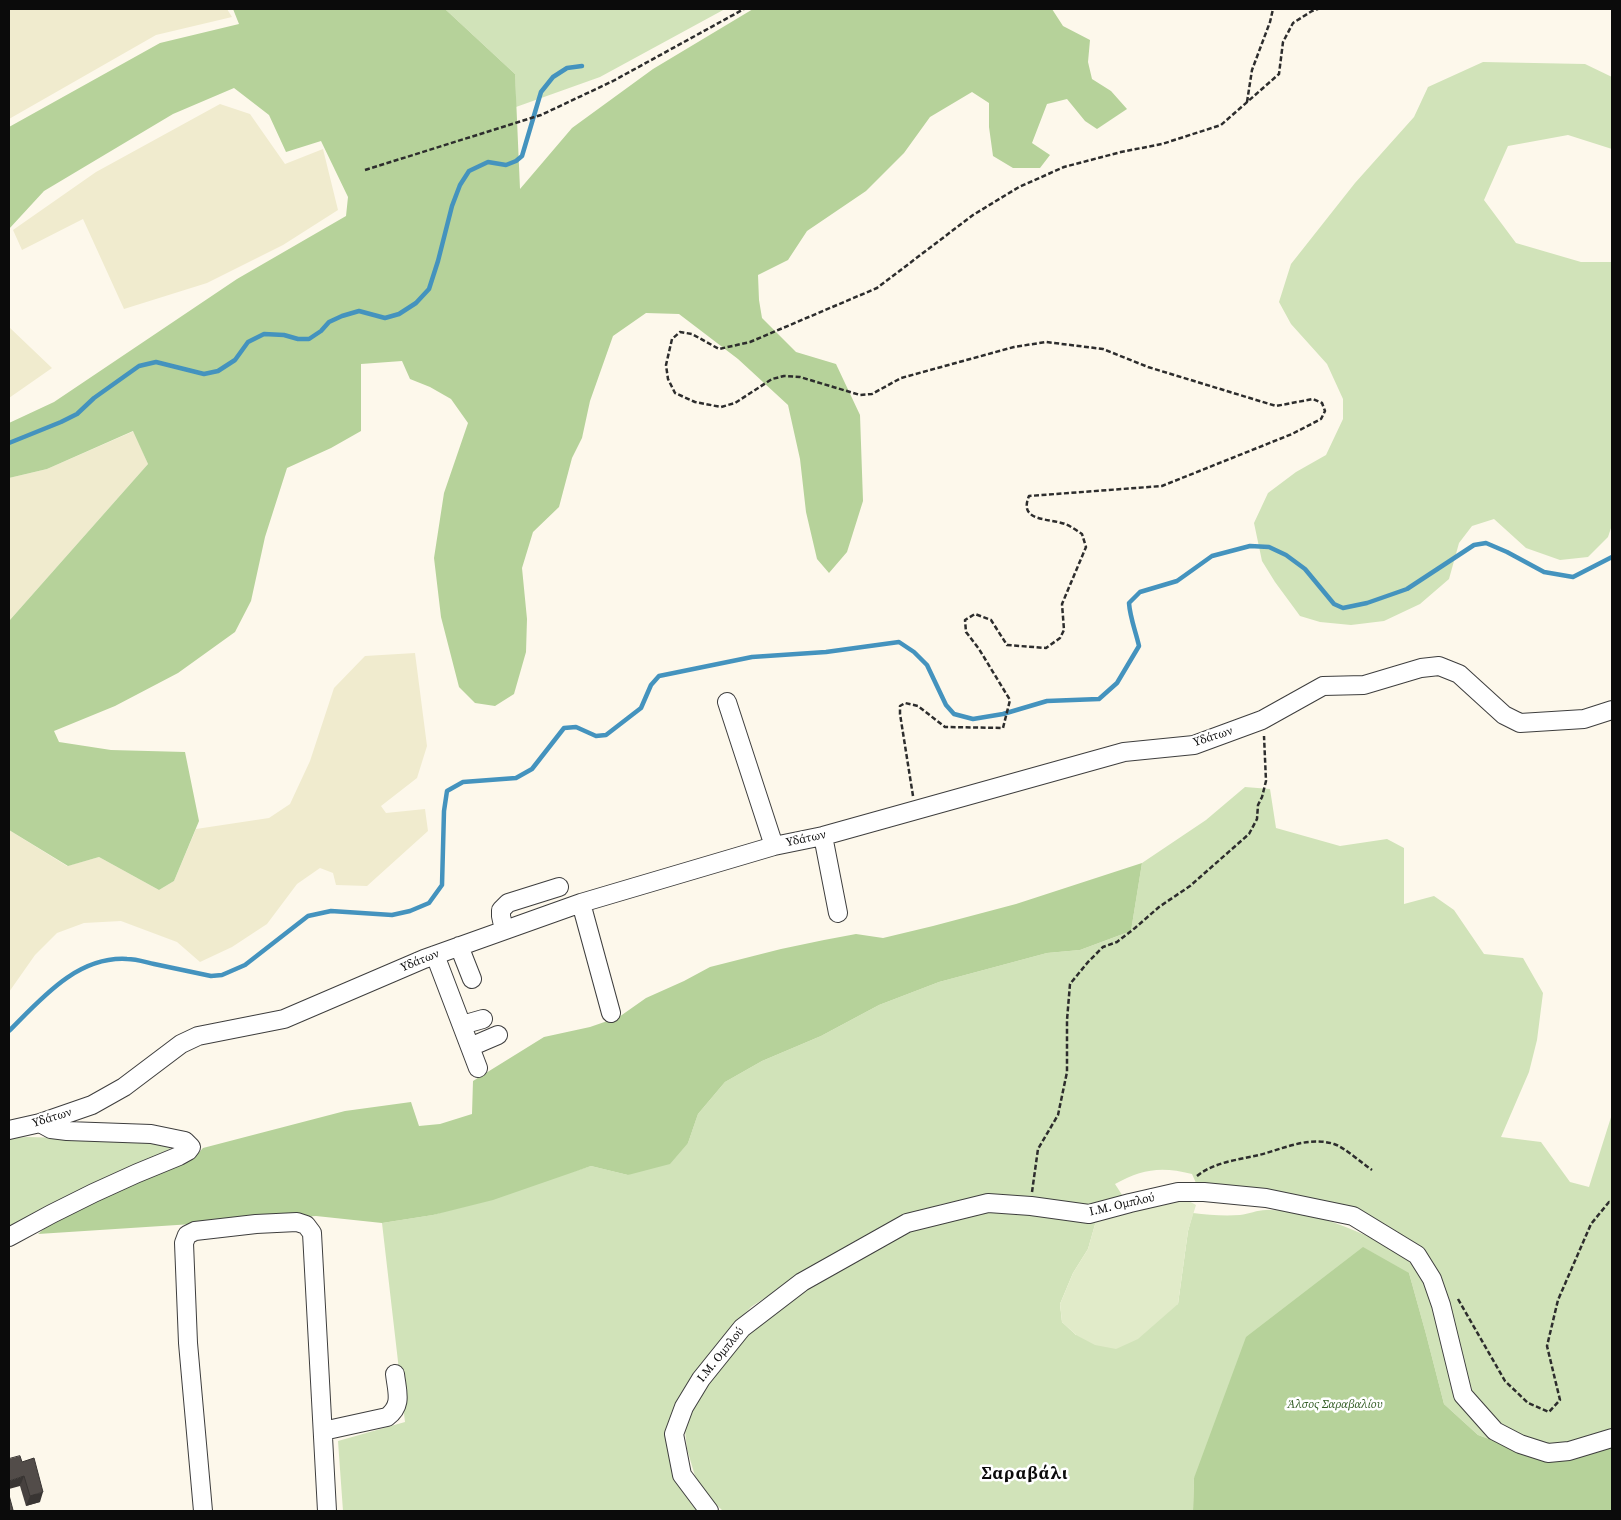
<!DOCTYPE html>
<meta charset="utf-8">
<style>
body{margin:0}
#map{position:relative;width:1621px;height:1520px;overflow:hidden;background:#fdf8eb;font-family:"Source Serif 4",serif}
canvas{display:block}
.frame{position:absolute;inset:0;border:10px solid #0b0b0b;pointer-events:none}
</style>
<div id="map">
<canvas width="1621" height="1520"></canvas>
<div class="frame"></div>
</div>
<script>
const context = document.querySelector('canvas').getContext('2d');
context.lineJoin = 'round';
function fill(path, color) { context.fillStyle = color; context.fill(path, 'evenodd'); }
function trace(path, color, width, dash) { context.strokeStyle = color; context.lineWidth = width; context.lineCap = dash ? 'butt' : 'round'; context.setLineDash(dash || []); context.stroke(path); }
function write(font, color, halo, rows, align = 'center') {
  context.font = font + ' "Source Serif 4",serif'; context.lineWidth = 5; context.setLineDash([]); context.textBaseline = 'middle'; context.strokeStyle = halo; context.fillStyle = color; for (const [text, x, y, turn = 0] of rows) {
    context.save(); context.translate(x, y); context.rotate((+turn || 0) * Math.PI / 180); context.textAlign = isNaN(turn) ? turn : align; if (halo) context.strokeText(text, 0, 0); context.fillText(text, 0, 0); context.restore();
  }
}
fill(new Path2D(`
 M9 9H227L232 17 156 35 9 119Z
 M220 104 250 114 285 164 323 149 338 210 283 245 207 283 124 309 83 219 22 250 13 230 96 172Z
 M9 327 52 368 9 398Z
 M134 431 148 464 9 621V478L47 469Z
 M415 653 427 746 417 778 381 806 386 813 425 809 428 831 367 886 336 885 333 873 320 868 297 884 267 924 232 947 200 962 177 942 121 921 84 923 57 933 35 955 9 992V830L67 866 99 857 159 890 174 881 196 829 269 818 290 804 310 761 334 688 365 656Z`), '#f0ebce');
fill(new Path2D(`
 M445 9H725L600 77 516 107 515 74Z
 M1483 62 1585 64 1612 77V149L1568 135 1508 146 1484 200 1516 243 1581 262H1612V525L1608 537 1588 557 1560 560 1526 548 1494 519 1472 526 1459 543 1449 579 1420 604 1384 621 1351 625 1320 622 1300 616 1275 582 1262 561 1254 523 1268 493 1296 472 1326 455 1343 419V399L1327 364 1291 324 1279 302 1291 264 1355 183 1414 117 1428 87Z
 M1245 787 1270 789 1276 828 1340 846 1387 839 1404 848V904L1434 896 1454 910 1484 954 1523 958 1543 993 1537 1040 1529 1072 1501 1137 1541 1142 1570 1182 1589 1187 1612 1114V1445L1552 1462 1478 1435 1444 1404 1426 1334 1409 1273 1194 1478 1193 1511H723L709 1498 695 1476 687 1449 685 1431 688 1419 693 1408 709 1382 737 1347 758 1325 786 1302 820 1280 900 1236 926 1226 972 1213 1021 1212 1058 1219 1096 1221 1088 1249 1073 1273 1060 1304 1062 1322 1076 1335 1178 1304 1188 1231 1193 1213C1208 1215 1224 1216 1240 1215 1249 1214 1257 1210 1266 1210 1303 1209 1337 1223 1370 1237L1356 1210C1304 1195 1250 1190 1196 1183L1192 1174C1161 1166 1142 1169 1115 1184L1124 1198 1099 1205 1073 1206 1048 1203 1025 1197 982 1198 942 1204 902 1218 798 1276 751 1307 716 1345 678 1399 669 1424 676 1480 692 1505 699 1511H343L338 1441 405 1422 382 1223 433 1215 591 1166 628 1175 688 1143 698 1114 725 1082 762 1061 821 1036 879 1005 939 982 1047 953 1080 950 1131 931 1142 863 1206 820Z
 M27 1137 153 1140 172 1146 170 1149 52 1209 9 1233V1138Z`), '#d1e3b9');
fill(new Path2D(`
 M233 9H445L515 74 520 189 572 128 653 69 753 9H1052L1063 26 1090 40 1088 62 1092 79 1111 91 1127 109 1097 129 1085 121 1067 99 1047 104 1032 143 1050 155 1040 168H1013L993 156 989 127V103L972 92 930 117 904 153 866 191 807 231 788 260 758 275 759 300 762 318 796 352 836 364 860 415 863 501 847 552 829 573 817 559 806 512 800 459 788 405 738 359 679 314 646 313 613 336 590 401 582 438 572 458 559 507 533 532 522 568 527 619 526 652 514 694 495 706 475 703 459 687 441 617 434 558 444 493 468 423 451 399 430 387 410 379 402 361 361 364V431L331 448 287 468 265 537 251 601 235 632 178 673 115 706 54 731 59 742 111 750 185 752 199 821 174 881 159 890 99 857 68 866 9 830V621L148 464 133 431 47 469 9 478V423L54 402 237 279 346 216 348 197 321 141 286 152 269 115 234 88 173 114 44 191 9 229V127L160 43 239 24Z
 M1142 863 1131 931 1080 950 1047 953 939 982 879 1005 821 1036 762 1061 725 1082 698 1114 688 1143 670 1164 628 1175 591 1166 493 1200 433 1215 382 1223 316 1216 38 1234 52 1222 162 1169 193 1159 203 1148 345 1111 411 1102 419 1126 440 1124 472 1114 473 1081 544 1037 590 1027 619 1017 646 998 684 981 710 967 781 949 824 940 856 934 883 938 933 926 1016 904Z
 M1363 1247 1409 1273 1426 1334 1444 1404 1478 1435 1552 1462 1612 1445V1511H1193L1194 1478 1246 1337Z`), '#b6d29a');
fill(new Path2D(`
 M1187 1200 1196 1205 1188 1231 1178 1304 1138 1339 1116 1349 1095 1345 1076 1335 1062 1322 1060 1304 1073 1273 1088 1249 1096 1221 1169 1201Z`), '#e1ebc9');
trace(new Path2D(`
 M9 443 61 422 77 414 94 398 139 366 156 362 204 374 218 371 235 360 248 342 264 334 284 335 298 339H309L321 331 329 322 342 316 359 311 385 318 399 314 416 303 429 289 438 261 452 206 460 185 469 171 488 162 506 165 516 161 522 156 541 92 553 77 567 68 582 66
 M9 1031C41 999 77 956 127 959 136 959 145 962 154 964 173 968 192 972 211 976L222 975 245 965 308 916 331 911 392 915 410 911 429 903 442 885 444 811 447 791 463 782 516 778 532 769 564 728 576 727 596 736 606 735 641 708 651 685 659 676 752 657 826 652 899 642 914 652 927 665 946 705 954 714 973 719 1003 714 1047 701 1099 699 1117 683 1139 646C1136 632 1130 618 1129 603L1140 592 1177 581 1212 556 1250 546 1269 547 1286 555 1305 569 1334 604 1343 608 1367 603 1407 589 1474 545 1486 543 1507 552 1544 572 1573 577 1612 557`), '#4493be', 4.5);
const minor = new Path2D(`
 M727 702 774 846
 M823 836 838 913
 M581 903 611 1013
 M504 930 501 916V910L508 903 559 887
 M459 946 472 979
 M435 955 478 1068
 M462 1025 483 1019
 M470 1047 498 1035
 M9 1130 40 1123 92 1105 124 1087 181 1044 198 1036 284 1019 424 959 581 903 774 846 823 836 1124 752 1194 745 1262 720 1323 686 1364 685 1421 668 1439 666 1459 674 1504 715 1520 723 1584 719 1612 710
 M9 1237C64 1206 120 1179 179 1156L188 1151 191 1147 185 1141 151 1134 67 1131 51 1129 40 1123
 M323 1431 387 1417C403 1405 397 1392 395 1374
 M203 1511 188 1343 184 1243 187 1235 195 1231 256 1224 297 1222 306 1225 312 1233 327 1511
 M709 1511 682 1475 674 1434 684 1407 701 1379 742 1328 802 1282 907 1223 988 1203 1031 1206 1089 1214 1130 1203 1178 1192H1204L1266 1198 1353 1216 1417 1255 1432 1279 1441 1305 1463 1395 1495 1431 1520 1444 1548 1453 1569 1451 1612 1438`);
trace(minor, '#3e3e3e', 20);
trace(new Path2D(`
 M1247 102 1252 70 1270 22 1273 9
 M365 170 541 115 613 81 744 9
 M913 796 900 714V706L905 703 918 706 945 727 1003 728 1010 700 979 649 966 632 965 620 975 614 991 620 1007 645 1046 648 1060 638 1064 630 1062 604 1086 547 1082 534C1077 531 1071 526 1065 524 1049 518 1018 522 1029 496L1162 486 1292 434 1321 419 1325 411 1322 403 1313 399 1276 406 1148 367 1103 349 1046 342 1014 347 901 378 872 394 860 395 800 377 784 376 772 379 735 403 721 407 695 402 675 393 668 379 666 365 672 339 680 332 692 334 719 349 750 342 877 288 973 215 1019 187 1064 167 1121 152 1162 144 1221 125 1279 74 1283 42 1293 23 1312 11 1318 9
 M1197 1176C1214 1162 1238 1160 1259 1155 1283 1149 1308 1136 1334 1144 1344 1147 1363 1164 1372 1170
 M1032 1192 1038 1149 1058 1115 1067 1072V1020L1070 984 1088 962 1103 947 1117 942 1135 928 1159 907 1190 886 1249 834 1257 819 1258 805 1262 797 1266 781 1264 736
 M1458 1299 1505 1381 1528 1403 1549 1412 1560 1400 1547 1346 1558 1300 1591 1224 1609 1202 1612 1203`), '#2d2d2d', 2.5, [5, 2.5]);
trace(minor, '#fff', 18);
fill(new Path2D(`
 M22 1462 40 1502 26 1506 20 1486Z`), '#47413f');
fill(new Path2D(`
 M24 1476 20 1486 9 1489V1481Z
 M43 1492 40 1502 26 1506 30 1496Z`), '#393533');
const building = new Path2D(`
 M20 1456 22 1462 34 1458 43 1492 30 1496 24 1476 9 1481V1459Z
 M9 1495 13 1510 9 1511Z`);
fill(building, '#524c49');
trace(building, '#393533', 1);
write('12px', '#0b0b0b', '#fff', [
 ["Υδάτων",1213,737,-18],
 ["Υδάτων",806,839,-12],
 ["Υδάτων",420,961,-22],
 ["Υδάτων",52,1118,-17],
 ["Ι.Μ. Ομπλού",1122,1205,-13],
 ["Ι.Μ. Ομπλού",721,1355,-51]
]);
write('italic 12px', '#315b23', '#fff', [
 ["Άλσος Σαραβαλίου",1335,1405]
]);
context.letterSpacing = '1px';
write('bold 18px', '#0b0b0b', '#fff', [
 ["Σαραβάλι",1025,1474]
]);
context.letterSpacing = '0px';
</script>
